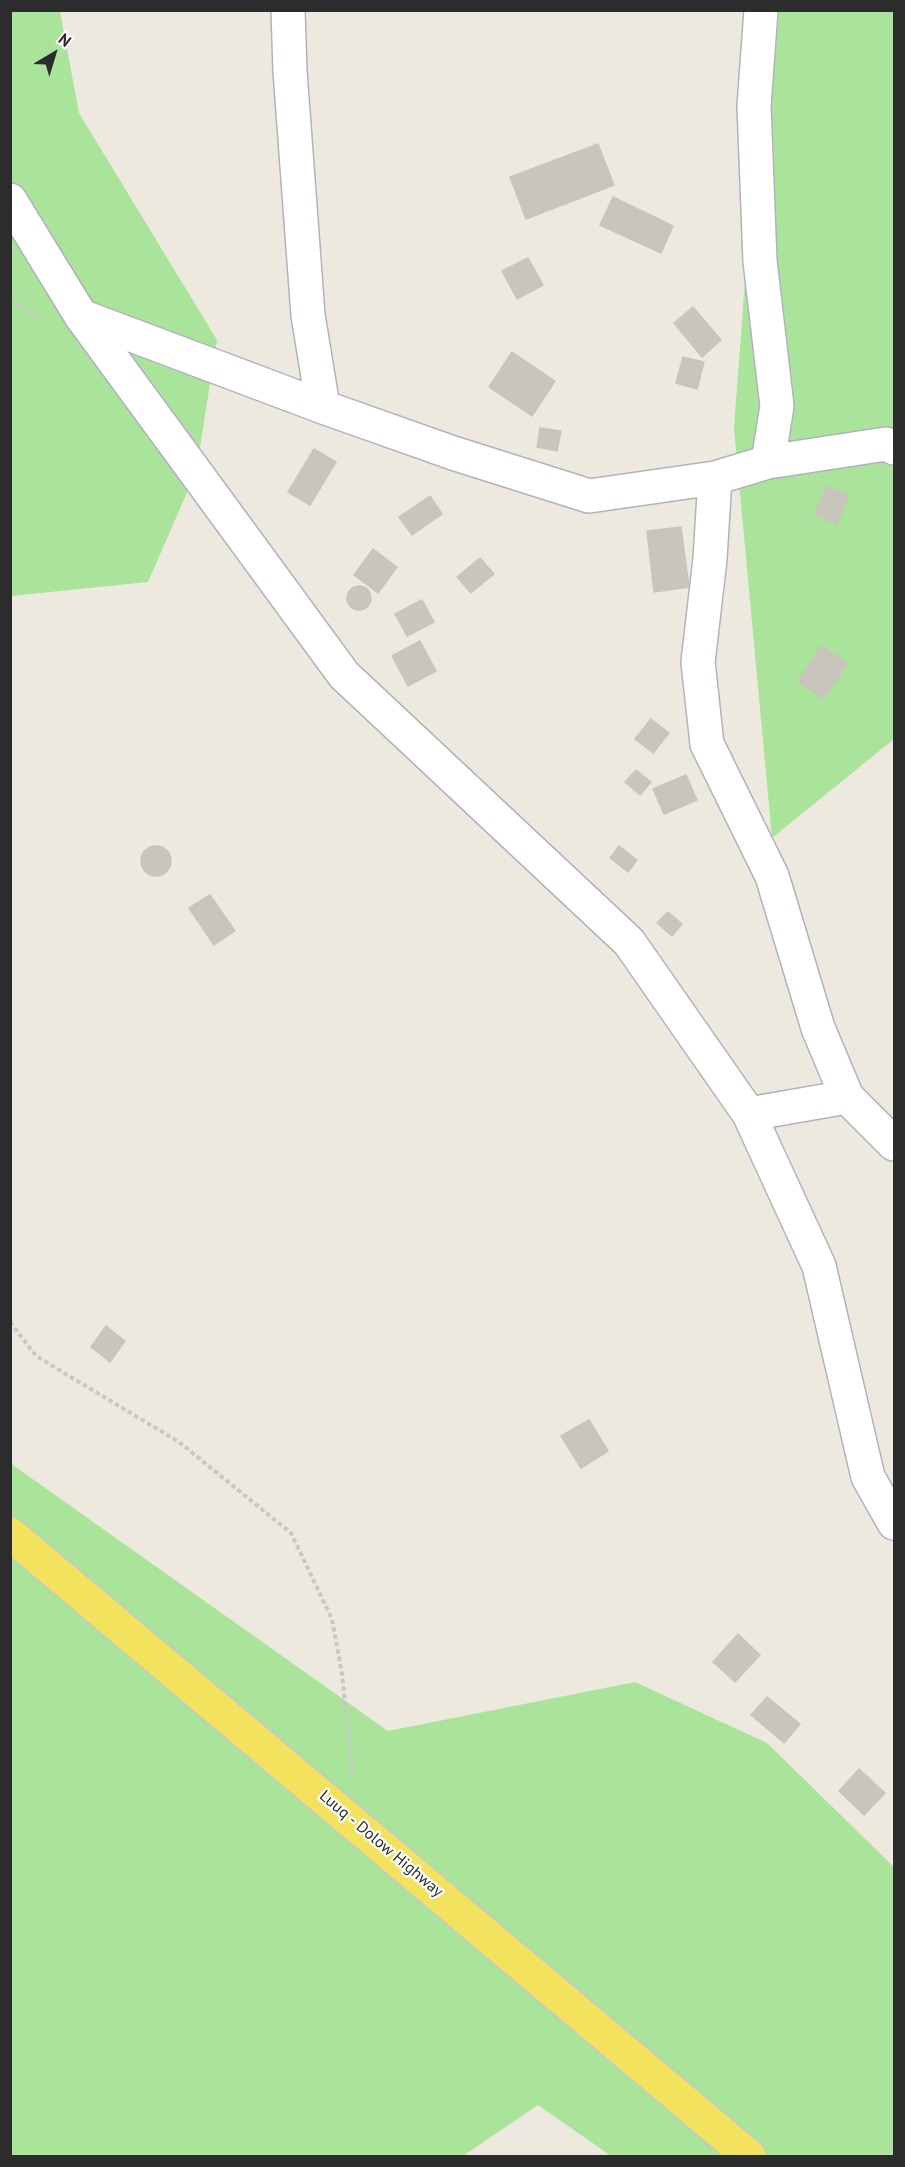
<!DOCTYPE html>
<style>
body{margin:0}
#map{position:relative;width:905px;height:2167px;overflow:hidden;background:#eee9de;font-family:"PT Sans",sans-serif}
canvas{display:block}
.frame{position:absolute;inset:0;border:12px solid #2c2c2c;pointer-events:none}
.north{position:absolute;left:24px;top:24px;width:60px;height:60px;-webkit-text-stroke:4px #fff;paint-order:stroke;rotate:38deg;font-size:16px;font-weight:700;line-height:24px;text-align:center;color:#2c2c2c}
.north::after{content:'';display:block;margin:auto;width:21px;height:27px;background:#2c2c2c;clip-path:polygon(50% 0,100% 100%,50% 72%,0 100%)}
</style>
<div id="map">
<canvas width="905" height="2167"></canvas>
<div class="frame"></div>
<div class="north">N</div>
</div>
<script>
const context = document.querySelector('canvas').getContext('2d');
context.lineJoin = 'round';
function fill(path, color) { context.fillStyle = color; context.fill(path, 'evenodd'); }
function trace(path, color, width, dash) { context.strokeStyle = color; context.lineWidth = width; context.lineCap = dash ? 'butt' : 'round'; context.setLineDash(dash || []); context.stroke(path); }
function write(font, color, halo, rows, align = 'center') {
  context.font = font + ' "PT Sans",sans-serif'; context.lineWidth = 4.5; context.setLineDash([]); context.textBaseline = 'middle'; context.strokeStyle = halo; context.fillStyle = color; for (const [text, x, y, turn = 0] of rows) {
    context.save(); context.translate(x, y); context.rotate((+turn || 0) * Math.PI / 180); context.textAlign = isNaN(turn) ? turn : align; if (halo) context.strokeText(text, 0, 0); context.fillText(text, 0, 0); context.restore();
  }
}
fill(new Path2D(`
 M11 11H60L79 113 217 340 196 472 148 582 11 596Z
 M765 11H894V739L772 838 734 428Z
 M10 1463 388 1731 635 1682 767 1743 894 1867V2156H611L538 2105 463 2156H11Z`), '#aae49a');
const building = new Path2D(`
 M598 144 614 185 526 219 510 177Z
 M613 197 673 226 661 253 600 225Z
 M528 258 543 285 517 299 502 271Z
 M693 307 721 340 702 357 674 323Z
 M512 352 555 381 532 416 489 387Z
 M683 357 704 362 697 389 676 383Z
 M540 428 561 431 557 451 537 447Z
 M314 449 336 462 310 505 288 492Z
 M827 486 849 496 837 524 814 514Z
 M430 496 442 514 412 535 399 517Z
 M681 527 689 587 654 592 647 531Z
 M373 549 397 567 378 593 354 575Z
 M480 558 494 574 471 593 457 577Z
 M347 598a12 12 0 1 1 24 0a12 12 0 1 1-24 0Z
 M422 600 434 622 407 636 395 614Z
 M420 641 436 671 408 686 392 656Z
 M821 646 848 663 824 699 798 682Z
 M651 719 669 733 653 753 635 739Z
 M636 770 651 782 640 795 625 782Z
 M686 775 697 800 664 814 653 789Z
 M619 846 637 860 628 872 610 858Z
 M141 861a15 15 0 1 1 30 0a15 15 0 1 1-30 0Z
 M210 895 235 931 214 945 189 908Z
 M668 912 682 924 672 936 657 923Z
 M106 1326 125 1341 110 1362 91 1347Z
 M589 1420 608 1451 581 1468 561 1436Z
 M738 1634 760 1655 735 1682 713 1662Z
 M767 1697 800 1724 784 1743 751 1715Z
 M859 1769 885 1793 864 1815 839 1791Z`);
fill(building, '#c9c5bd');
trace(building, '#c9c5b7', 1.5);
const minor = new Path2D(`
 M288 10 290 71 308 315 323 407
 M761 10 754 106 760 261 777 406 768 462
 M10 200 81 316 344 675 629 942 749 1114 819 1266 868 1477 894 1523
 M81 316 323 407 453 453 589 496 715 478 768 462 886 444 894 448
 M715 478 710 559 698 662 707 744 772 876 818 1028 847 1097 894 1144
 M749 1114 847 1097`);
const major = new Path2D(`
 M10 1534 749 2156`);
trace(minor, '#b2b2bf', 36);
trace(major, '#c8c8c8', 36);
trace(new Path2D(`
 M10 299 43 320
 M10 1322 36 1356 179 1442 291 1533 332 1619 342 1674 353 1777`), '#c8c8c8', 4, [4.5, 3]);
trace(minor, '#fff', 33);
trace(major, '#f3e25e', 33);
write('16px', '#2c2c2c', '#fff', [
 ["Luuq - Dolow Highway",381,1844,40]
]);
</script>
